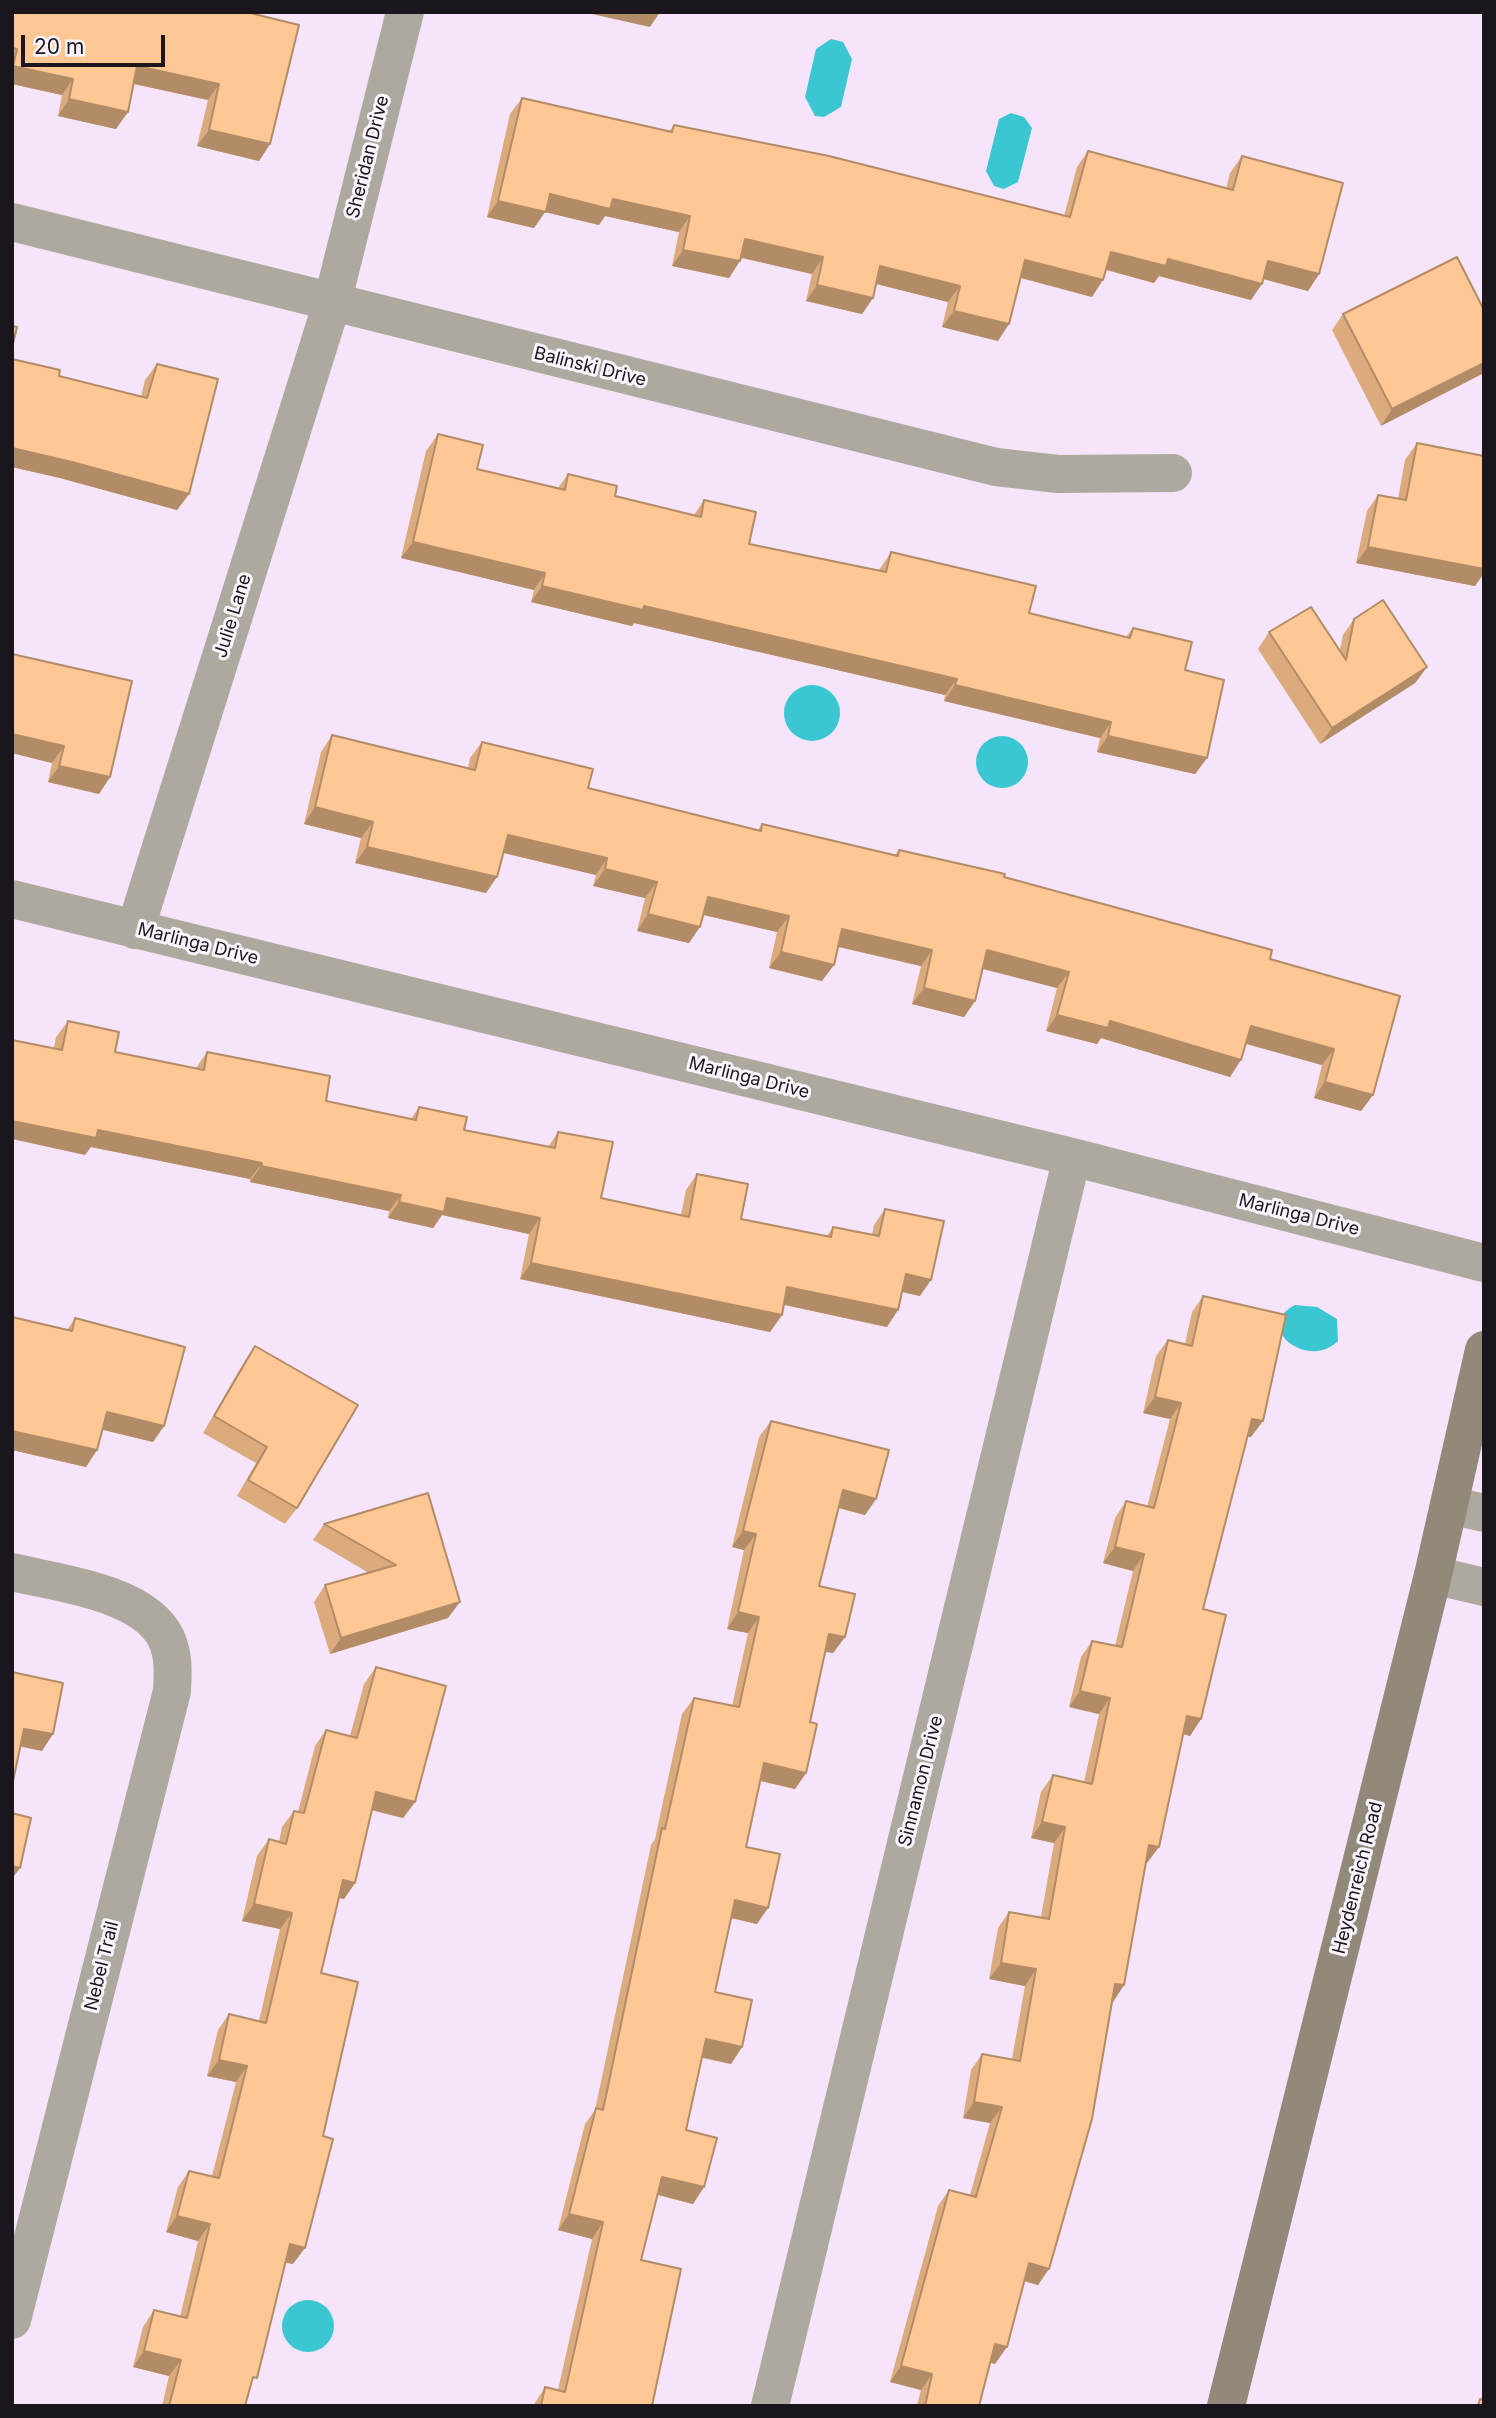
<!DOCTYPE html>
<style>
body{margin:0}
#map{position:relative;width:1496px;height:2418px;overflow:hidden;background:#f6e4fa;font-family:Inter,sans-serif}
canvas{display:block}
.frame{position:absolute;inset:0;border:14px solid #1b151d;pointer-events:none}
.scale{position:absolute;left:21px;top:35px;width:144px;height:32px;box-sizing:border-box;border:4px solid #1b151d;border-top:0;padding-left:9px;font-size:21px;line-height:24px;white-space:nowrap;color:#1b151d;-webkit-text-stroke:5px #fcf5fe;paint-order:stroke}
</style>
<div id="map">
<canvas width="1496" height="2418"></canvas>
<div class="frame"></div>
<div class="scale">20 m</div>
</div>
<script>
const context = document.querySelector('canvas').getContext('2d');
context.lineJoin = 'round';
function fill(path, color) { context.fillStyle = color; context.fill(path, 'evenodd'); }
function trace(path, color, width, dash) { context.strokeStyle = color; context.lineWidth = width; context.lineCap = dash ? 'butt' : 'round'; context.setLineDash(dash || []); context.stroke(path); }
function write(font, color, halo, rows, align = 'center') {
  context.font = font + ' Inter,sans-serif'; context.lineWidth = 6; context.setLineDash([]); context.textBaseline = 'middle'; context.strokeStyle = halo; context.fillStyle = color; for (const [text, x, y, turn = 0] of rows) {
    context.save(); context.translate(x, y); context.rotate((+turn || 0) * Math.PI / 180); context.textAlign = isNaN(turn) ? turn : align; if (halo) context.strokeText(text, 0, 0); context.fillText(text, 0, 0); context.restore();
  }
}
fill(new Path2D(`
 M831 39 843 42 852 59 841 107 824 117 815 116 805 97 816 49Z
 M1011 113 1024 117 1032 128 1018 182 1004 189 994 186 986 171 999 119Z
 M784 713a28 28 0 1 1 56 0a28 28 0 1 1-56 0Z
 M976 762a26 26 0 1 1 52 0a26 26 0 1 1-52 0Z
 M1295 1305 1317 1307 1337 1319 1338 1341C1308 1371 1252 1327 1295 1305Z
 M282 2326a26 26 0 1 1 52 0a26 26 0 1 1-52 0Z`), '#3ac7d1');
trace(new Path2D(`
 M12 222 996 467 1058 474 1173 473
 M12 899 1072 1157 1484 1263
 M135 930 332 303 405 12
 M1449 1505 1484 1513
 M12 1572C57 1583 144 1592 166 1638 174 1655 173 1672 172 1691L12 2320
 M1433 1575 1484 1587
 M770 2406 1072 1157`), '#aea99f', 38);
trace(new Path2D(`
 M1226 2406 1433 1575 1484 1350`), '#91897a', 38);
fill(new Path2D(`
 M12 12H246L270 144 259 161 197 146 208 100 133 84 116 129 58 116 62 95 12 84Z
 M522 98 669 132 674 125 1064 216 1077 167 1088 151 1226 189 1230 173 1242 156 1319 274 1308 291 1263 279 1251 300 1159 276 1154 283 1106 270 1092 297 1021 278 998 341 942 327 948 302 876 284 873 298 862 314 806 301 812 274 741 257 729 278 672 266 679 232 605 216 599 225 545 212 534 228 487 217 510 114Z
 M1484 310 1381 426 1332 330 1343 314Z
 M12 359 59 376 141 397 145 380 157 364 189 494 177 510 60 478 12 467Z
 M438 434 477 469 558 488 568 474 615 496 694 515 704 500 749 544 879 570 891 552 1029 613 1126 637 1133 628 1185 670 1207 758 1195 774 1097 752 1100 738 944 701 945 695 634 623 632 626 531 602 534 590 401 558 426 451Z
 M1417 443 1484 456V573L1475 586 1356 563 1367 511 1378 495 1398 499 1405 460Z
 M1354 619 1427 667 1415 683 1320 744 1258 649 1269 632 1340 650 1343 635Z
 M12 654 110 777 99 794 48 782 52 763 12 753Z
 M332 735 468 768 470 758 482 742 588 788 758 830 762 824 895 855 899 850 1004 877 1270 959 1373 1095 1361 1111 1314 1098 1322 1065 1246 1044 1230 1077 1101 1038 1097 1044 1046 1031 1057 988 983 968 975 1001 964 1017 912 1004 921 966 838 947 822 981 769 968 777 932 703 915 689 943 637 931 645 898 593 886 596 875 503 853 486 893 355 863 361 838 304 824 321 752Z
 M68 1021 115 1052 196 1068 207 1052 326 1101 411 1119 419 1107 464 1130 548 1147 558 1132 601 1198 681 1215 686 1190 697 1174 741 1219 827 1236 833 1227 872 1235 874 1225 885 1209 920 1296 902 1292 887 1327 784 1305 782 1315 770 1332 520 1279 529 1234 442 1215 433 1228 388 1218 389 1211 250 1182V1179L91 1147 85 1155 54 1048 56 1037Z
 M1203 1296 1251 1437 1247 1436 1203 1609 1201 1719 1190 1736 1183 1734 1147 1863H1146L1124 1985 1113 2002 1038 2285 1024 2281 995 2364 990 2362 979 2406H917L921 2390 890 2382 938 2206 949 2190 970 2195 990 2123 963 2118 971 2070 982 2054 1012 2059 1025 1986 989 1979 998 1928 1009 1912 1041 1917 1054 1843 1031 1838 1041 1792 1053 1775 1084 1782 1099 1714 1069 1707 1081 1657 1092 1641 1115 1646 1133 1571 1103 1563 1115 1518 1126 1501 1147 1507 1170 1419 1143 1413 1156 1356 1168 1340 1185 1344 1192 1312Z
 M12 1317 67 1330 75 1318 164 1426 153 1442 103 1430 97 1450 86 1467 12 1450Z
 M255 1346 297 1508 285 1524 237 1496 256 1463 203 1433 244 1362Z
 M771 1421 876 1499 865 1515 838 1508 819 1586 845 1637 833 1653 825 1652 810 1722 806 1773 795 1789 760 1781 746 1847 757 1924 731 1918 715 1992 742 2047 731 2064 702 2057 686 2130 704 2187 693 2204 658 2195 641 2260 652 2406H533L545 2387 558 2390 592 2239 558 2230 585 2124 595 2110 651 1845 655 1839 682 1714 694 1698 732 1706 748 1633 727 1629 744 1550 732 1547 759 1437Z
 M428 1493 448 1618 330 1654 314 1602 325 1585 369 1573 313 1540 324 1524Z
 M376 1667 415 1802 403 1818 371 1810 355 1883 344 1899 339 1898 321 1973 293 2264 285 2262 245 2406H162L169 2376 133 2367 143 2327 154 2310 180 2317 198 2241 166 2232 178 2187 189 2171 212 2176 236 2082 207 2076 218 2030 229 2014 259 2021 280 1929 242 1921 257 1856 269 1839 279 1842 282 1827 294 1811 298 1812 315 1746 326 1730 350 1736 364 1684Z`), '#dbab7e');
fill(new Path2D(`
 M583 12H660L650 27Z
 M13 66 73 79 62 95 12 84V68Z
 M137 66 219 84 208 100 126 82Z
 M69 99 128 112 116 129 58 116Z
 M209 130 270 144 259 161 197 146Z
 M550 194 613 199 690 216 679 232 605 216 599 225 545 212 534 228 487 217 498 201Z
 M745 239 823 257 812 274 733 256Z
 M683 250 740 261 729 278 672 266Z
 M1111 252 1168 259 1262 284 1251 300 1159 276 1154 283 1100 268Z
 M1025 260 1103 280 1092 297 1014 276Z
 M1268 261 1319 274 1308 291 1256 277Z
 M880 266 960 286 948 302 869 282Z
 M817 285 873 298 862 314 806 301Z
 M954 311 1009 324 998 341 942 327Z
 M1484 363V373L1381 426 1392 409Z
 M12 448 72 462 189 494 177 510 60 478 12 467Z
 M413 542 545 573 534 590 401 558Z
 M1368 547 1484 569V573L1475 586 1356 563Z
 M542 586 644 606 957 679 945 695 634 623 632 626 531 602Z
 M1427 667 1415 683 1320 744 1332 728Z
 M955 685 1111 722 1100 738 944 701Z
 M12 734 64 746 52 763 12 753Z
 M1108 736 1207 758 1195 774 1097 752Z
 M59 766 110 777 99 794 48 782Z
 M315 807 373 822 361 838 304 824Z
 M508 835 607 858 596 875 496 851Z
 M367 847 497 877 486 893 355 863Z
 M605 869 657 882 645 898 593 886Z
 M708 897 789 916 777 932 696 913Z
 M648 914 700 927 689 943 637 931Z
 M842 929 932 950 921 966 831 945Z
 M987 950 1069 972 1057 988 975 967Z
 M781 952 834 965 822 981 769 968Z
 M924 988 975 1001 964 1017 912 1004Z
 M1057 1015 1110 1021 1241 1060 1230 1077 1101 1038 1097 1044 1046 1031Z
 M1251 1026 1334 1049 1322 1065 1240 1042Z
 M1325 1082 1373 1095 1361 1111 1314 1098Z
 M12 1121 98 1130 262 1163 250 1179 91 1147 85 1155 12 1139Z
 M261 1166 401 1195 389 1211 250 1182Z
 M447 1198 540 1218 529 1234 442 1215 433 1228 388 1218 399 1202Z
 M531 1263 782 1315 770 1332 520 1279Z
 M906 1274 931 1280 920 1296 894 1290Z
 M787 1287 898 1310 887 1327 776 1303Z
 M1155 1397 1181 1403 1170 1419 1143 1413Z
 M107 1412 164 1426 153 1442 96 1428Z
 M1252 1419 1263 1421 1251 1437 1240 1435Z
 M12 1431 97 1450 86 1467 12 1450Z
 M843 1490 876 1499 865 1515 832 1506Z
 M743 1531 756 1534 744 1550 732 1547Z
 M1115 1547 1144 1554 1133 1571 1103 1563Z
 M460 1602 448 1618 330 1654 341 1638Z
 M738 1612 759 1617 748 1633 727 1629Z
 M829 1634 845 1637 833 1653 818 1650Z
 M1080 1691 1110 1698 1099 1714 1069 1707Z
 M1187 1716 1201 1719 1190 1736 1176 1732Z
 M24 1729 53 1734 42 1751 13 1745Z
 M764 1763 806 1773 795 1789 753 1779Z
 M376 1792 415 1802 403 1818 364 1808Z
 M1042 1822 1065 1827 1054 1843 1031 1838Z
 M1149 1845 1159 1847 1147 1863 1138 1861Z
 M12 1866 20 1868 12 1879Z
 M343 1880 355 1883 344 1899 332 1896Z
 M735 1900 768 1908 757 1924 723 1916Z
 M254 1904 292 1913 280 1929 242 1921Z
 M1001 1963 1036 1969 1025 1986 989 1979Z
 M1115 1984 1124 1985 1113 2002Z
 M706 2039 742 2047 731 2064 694 2056Z
 M219 2060 247 2066 236 2082 207 2076Z
 M974 2102 1002 2107 990 2123 963 2118Z
 M662 2177 704 2187 693 2204 651 2193Z
 M569 2214 603 2222 592 2239 558 2230Z
 M177 2216 210 2224 198 2241 166 2232Z
 M290 2244 305 2248 293 2264 278 2261Z
 M1029 2263 1049 2269 1038 2285 1017 2279Z
 M995 2344 1007 2347 995 2364 984 2361Z
 M144 2351 181 2360 169 2376 133 2367Z
 M901 2366 932 2374 921 2390 890 2382Z`), '#b28b67');
const building = new Path2D(`
 M12 12H246L299 25 270 144 209 130 219 84 137 66 128 112 69 99 73 79 13 66 17 49 12 48Z
 M522 98 672 132 674 125 829 156 1070 217 1088 151 1233 190 1242 156 1343 183 1319 274 1268 261 1262 284 1168 259 1166 266 1111 252 1103 280 1025 260 1009 324 954 311 960 286 880 266 873 298 817 285 823 257 745 239 740 261 683 250 690 216 613 199 610 209 550 194 546 212 498 201Z
 M1457 257 1484 310V363L1392 409 1343 314Z
 M12 326 17 327 12 348Z
 M12 359 60 370 59 376 147 398 157 364 218 379 189 494 72 462 12 448Z
 M438 434 483 445 477 469 565 490 568 474 617 486 615 496 701 517 704 500 756 512 749 544 886 572 891 552 1036 586 1029 613 1130 638 1133 628 1192 642 1185 670 1224 680 1207 758 1108 736 1111 722 955 685 957 679 644 606 643 610 542 586 545 573 413 542Z
 M1417 443 1484 456V569L1368 547 1378 495 1406 500Z
 M1383 600 1427 667 1332 728 1269 632 1311 607 1346 660 1354 619Z
 M12 654 132 681 110 777 59 766 64 746 12 734Z
 M332 735 475 770 482 742 593 769 588 788 761 831 762 824 898 856 899 850 1005 874 1004 877 1272 950 1270 959 1400 996 1373 1095 1325 1082 1334 1049 1251 1026 1241 1060 1110 1021 1108 1028 1057 1015 1069 972 987 950 975 1001 924 988 932 950 842 929 834 965 781 952 789 916 708 897 700 927 648 914 657 882 605 869 607 858 508 835 497 877 367 847 373 822 315 807Z
 M68 1021 119 1032 115 1052 204 1070 207 1052 330 1076 326 1101 416 1120 419 1107 467 1117 464 1130 555 1148 558 1132 613 1142 601 1198 689 1217 697 1174 748 1184 741 1219 831 1237 833 1227 879 1236 885 1209 944 1221 931 1280 906 1274 898 1310 787 1287 782 1315 531 1263 540 1218 447 1198 444 1212 399 1202 401 1195 261 1166 262 1163 98 1130 96 1138 12 1121V1040L62 1050Z
 M1203 1296 1286 1315 1263 1421 1252 1419 1203 1609 1226 1615 1201 1719 1187 1716 1159 1847 1149 1845 1124 1985 1115 1984 1092 2119 1049 2269 1029 2263 1007 2347 995 2344 979 2406H925L932 2374 901 2366 949 2190 976 2197 1002 2107 974 2102 982 2054 1020 2061 1036 1969 1001 1963 1009 1912 1049 1919 1065 1827 1042 1822 1053 1775 1092 1784 1110 1698 1080 1691 1092 1641 1122 1647 1144 1554 1115 1547 1126 1501 1154 1508 1181 1403 1155 1397 1168 1340 1192 1346Z
 M12 1317 72 1331 75 1318 185 1347 164 1426 107 1412 97 1450 12 1431Z
 M255 1346 358 1405 297 1508 248 1480 267 1447 214 1416Z
 M771 1421 889 1450 876 1499 843 1490 819 1586 855 1594 845 1637 829 1634 810 1722 817 1724 806 1773 764 1763 746 1847 780 1854 768 1908 735 1900 715 1992 752 2000 742 2047 706 2039 686 2130 717 2138 704 2187 662 2177 641 2260 681 2269 652 2406H541L545 2387 565 2392 603 2222 569 2214 596 2108 603 2110 662 1828 665 1829 694 1698 739 1707 759 1617 738 1612 756 1534 743 1531Z
 M428 1493 460 1602 341 1638 325 1585 396 1565 324 1524Z
 M376 1667 446 1686 415 1802 376 1792 355 1883 343 1880 321 1973 358 1982 323 2136 333 2139 305 2248 290 2244 257 2378 253 2377 245 2406H169L181 2360 144 2351 154 2310 187 2318 210 2224 177 2216 189 2171 219 2178 247 2066 219 2060 229 2014 266 2023 292 1913 254 1904 269 1839 286 1844 294 1811 304 1813 326 1730 357 1738Z
 M12 1672 63 1683 53 1734 24 1729 12 1786Z
 M12 1813 31 1818 20 1868 12 1866Z
 M1480 2399 1484 2400V2406H1478Z`);
fill(building, '#ffc793');
trace(building, '#b28b67', 2);
write('18px', '#1b151d', '#fcf5fe', [
 ["Sheridan Drive",368,157,-76],
 ["Balinski Drive",590,367,14],
 ["Julie Lane",233,616,-73],
 ["Marlinga Drive",198,944,14],
 ["Marlinga Drive",749,1078,14],
 ["Marlinga Drive",1299,1215,14],
 ["Sinnamon Drive",921,1781,-76],
 ["Heydenreich Road",1358,1878,-76],
 ["Nebel Trail",102,1966,-76]
]);
</script>
